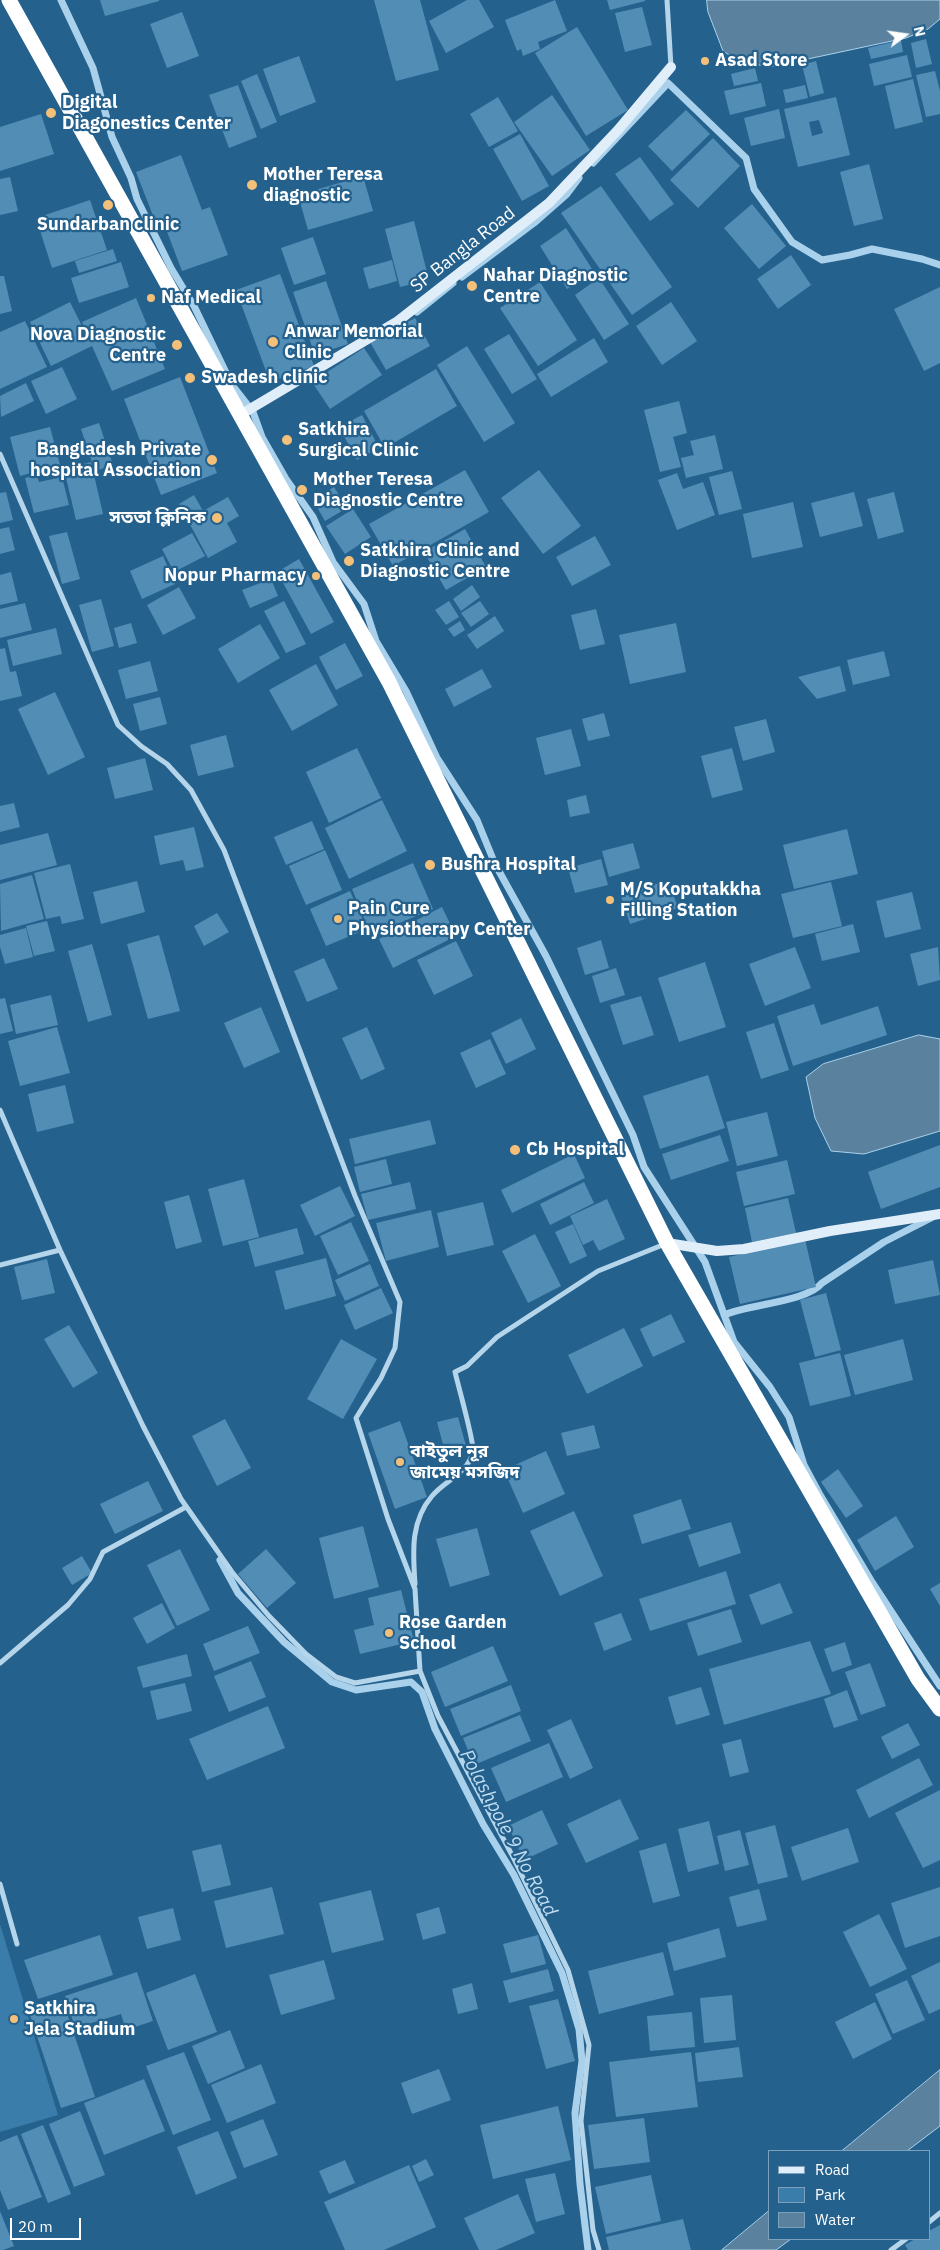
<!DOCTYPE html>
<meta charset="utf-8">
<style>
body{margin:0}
#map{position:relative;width:940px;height:2250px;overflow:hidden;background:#25618d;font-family:"IBM Plex Sans",sans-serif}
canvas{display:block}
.legend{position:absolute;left:768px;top:2150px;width:162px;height:90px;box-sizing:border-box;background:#25618d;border:1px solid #7ca0bb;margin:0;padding:6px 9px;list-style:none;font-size:15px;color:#fff}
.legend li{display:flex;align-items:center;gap:10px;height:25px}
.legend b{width:25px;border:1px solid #7ca0bb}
.north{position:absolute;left:880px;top:10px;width:50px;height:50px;-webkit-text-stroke:4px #25618d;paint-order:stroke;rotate:76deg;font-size:14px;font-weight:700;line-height:20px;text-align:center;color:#fff}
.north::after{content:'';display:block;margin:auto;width:18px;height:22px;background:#fff;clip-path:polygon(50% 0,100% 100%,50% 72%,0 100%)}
.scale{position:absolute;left:10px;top:2218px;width:71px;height:22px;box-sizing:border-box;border:2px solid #fff;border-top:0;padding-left:6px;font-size:15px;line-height:18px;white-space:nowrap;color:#fff;-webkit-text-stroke:4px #25618d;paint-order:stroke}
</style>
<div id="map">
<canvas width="940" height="2250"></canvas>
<ul class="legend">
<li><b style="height:6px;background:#e0eef9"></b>Road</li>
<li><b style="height:14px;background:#3a7caa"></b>Park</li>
<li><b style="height:14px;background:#5a829f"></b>Water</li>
</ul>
<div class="north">N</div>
<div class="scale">20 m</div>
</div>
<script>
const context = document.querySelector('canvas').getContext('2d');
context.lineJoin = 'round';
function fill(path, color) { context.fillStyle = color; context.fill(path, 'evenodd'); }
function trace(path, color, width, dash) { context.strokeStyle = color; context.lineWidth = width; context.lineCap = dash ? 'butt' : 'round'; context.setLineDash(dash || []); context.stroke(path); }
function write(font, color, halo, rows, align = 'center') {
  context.font = font + ' "IBM Plex Sans","Noto Sans Bengali",sans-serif'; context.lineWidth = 4.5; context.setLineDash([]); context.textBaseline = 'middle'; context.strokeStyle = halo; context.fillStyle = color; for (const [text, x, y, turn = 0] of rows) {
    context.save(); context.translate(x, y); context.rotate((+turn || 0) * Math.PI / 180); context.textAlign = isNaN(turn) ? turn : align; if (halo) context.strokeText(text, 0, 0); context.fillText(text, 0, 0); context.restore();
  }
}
fill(new Path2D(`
 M0 1924 58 2115 0 2132Z`), '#3a7caa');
const water = new Path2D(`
 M707 0H940V19L928 29 906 38 775 66 743 64 723 51 708 12Z
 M919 1035 940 1039V1131L864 1154 831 1151 815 1118 806 1077 823 1064Z
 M940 2070V2126L907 2151H842Z
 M769 2211V2239H791L776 2250H722Z`);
fill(water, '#5a829f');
trace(water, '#a9d1eb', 1);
trace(new Path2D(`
 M61 0 93 68 112 137 131 178 137 199 171 268 194 306 232 385 253 412 262 437 286 479 313 517 333 562 364 604 376 641 406 691 437 758 477 820 495 864 546 956 633 1135 644 1167 705 1262 734 1342 770 1387 789 1417 804 1465 819 1493 872 1582 940 1686
 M593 163 668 83 746 158 754 189 792 242 822 260 850 255 872 249 922 259 940 265
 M462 277 534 223 567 194 579 178
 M417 312 453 283
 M724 1315C749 1304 807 1302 822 1283L884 1242 933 1217
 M220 1560 238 1593 284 1642 332 1682 356 1690 411 1682 422 1692 435 1729 483 1824 514 1875 562 1973 579 2029 582 2061 575 2113 580 2184 588 2250`), '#a9d1eb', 7);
fill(new Path2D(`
 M100 0H159V1L105 16Z
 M374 0H420L439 70 396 81Z
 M467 0H479L494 27 446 53 429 21Z
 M555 0 567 31 538 42 540 49 523 56 521 49 517 51 505 20Z
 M607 0H645V1L610 10Z
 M642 7 652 45 625 52 615 13Z
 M182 12 199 56 167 68 150 24Z
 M577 27 628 110 586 136 535 53Z
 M926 39 932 64 916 68 911 43Z
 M901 40 903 52 871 59 868 48Z
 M907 55 912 77 874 86 869 64Z
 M299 56 316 102 280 116 263 69Z
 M816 61 824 93 810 97 802 65Z
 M755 68 758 81 734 86 731 74Z
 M935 71 940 91V114L926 117 916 75Z
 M257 74 277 122 261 129 241 81Z
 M913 79 923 122 895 129 885 86Z
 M761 83 766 106 730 115 724 91Z
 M238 85 257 137 229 148 209 95Z
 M805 85 808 98 786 103 783 90Z
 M552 95 590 150 552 176 514 122Z
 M498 97 518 131 489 147 470 114Z
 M836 97 850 155 798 167 784 109ZM819 120 823 133 812 136 809 122Z
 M779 109 785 138 751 146 744 118Z
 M686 110 710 134 672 171 648 146Z
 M41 114 54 154 0 171V127Z
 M520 134 549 186 522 201 493 149Z
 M713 138 740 166 698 208 670 180Z
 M181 155 202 210 210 207 228 255 182 271 166 229 159 231 136 172Z
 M640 157 674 204 650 221 615 174Z
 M869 164 883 219 854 226 840 172Z
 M363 176 373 211 308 230 298 195Z
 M10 177 18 211 0 215V179Z
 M601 186 672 287 632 315 561 213Z
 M90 200 107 250 52 268 36 218Z
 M752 204 786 246 759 269 724 228Z
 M414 221 429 280 400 287 385 229Z
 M566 228 594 272 567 289 540 246Z
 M313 237 326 274 294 285 281 248Z
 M113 249 117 261 79 273 75 261Z
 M791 255 811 285 778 309 757 279Z
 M392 260 397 281 369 289 363 268Z
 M121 262 129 287 79 303 71 278Z
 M280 274 314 366 270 382 236 290Z
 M0 276H4L12 311 0 314Z
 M599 278 629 324 604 340 575 295Z
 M326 281 348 344 315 355 293 292Z
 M540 282 577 340 538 366 500 308Z
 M940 287V363L924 371 894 309Z
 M136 298 165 369 112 391 92 346 51 366 30 322 70 302 89 340 82 322Z
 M671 302 697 341 662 365 636 326Z
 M415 318 430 346 386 370 370 342Z
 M25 321 47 367 0 389V332Z
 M509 334 537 379 512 394 484 349Z
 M594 338 608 362 551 397 537 374Z
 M467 346 515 423 484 442 437 365Z
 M364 348 382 375 330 409 312 382Z
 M62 367 77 399 46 414 31 381Z
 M436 369 457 406 385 448 364 411Z
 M180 377 217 473 161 495 124 399Z
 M26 383 34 401 1 417 0 396Z
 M679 401 687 433 673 437 681 467 660 472 644 410Z
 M362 415 379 448 357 460 339 427Z
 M99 423 113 465 95 471 81 429Z
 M50 427 60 465 20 476 10 437Z
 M715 435 723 469 686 478 681 458 694 455 690 441Z
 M91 462 103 514 76 520 64 469Z
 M465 470 489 512 393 566 369 524Z
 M539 470 581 526 543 554 501 498Z
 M732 471 742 509 719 515 709 477Z
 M677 473 683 489 703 482 715 515 677 530 658 480Z
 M37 475 39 482 62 477 69 505 34 513 25 478Z
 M334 487 347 508 325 521 313 500Z
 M6 492 13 520 0 523V493Z
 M854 492 863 526 820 537 811 503Z
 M894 492 904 532 878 539 867 499Z
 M194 495 203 511 228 497 239 516 227 523 237 542 208 558 179 504Z
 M793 502 803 547 752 558 743 514Z
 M353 509 371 537 345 554 326 526Z
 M9 527 15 550 0 554V529Z
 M465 529 486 567 446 590 424 552Z
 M67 532 80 579 62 584 49 536Z
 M192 533 205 556 174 572 162 549Z
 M595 536 611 565 572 586 556 557Z
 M163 556 175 584 142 599 130 571Z
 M299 559 334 622 311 634 277 572Z
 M11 572 18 601 0 605V575Z
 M271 579 278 596 250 608 242 590Z
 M472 585 480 597 461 611 453 599Z
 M179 587 196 618 163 635 147 605Z
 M101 599 114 646 92 652 79 605Z
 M284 601 306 644 286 653 264 611Z
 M449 601 459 617 446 625 435 610Z
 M480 601 489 614 471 627 461 613Z
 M25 603 32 630 0 638V609Z
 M596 609 605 644 580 650 571 615Z
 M495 616 504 631 477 649 467 635Z
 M460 621 465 630 454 637 448 629Z
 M131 623 137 643 119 648 114 628Z
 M676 623 686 672 630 684 619 635Z
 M260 624 280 658 238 683 218 649Z
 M56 628 62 654 13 666 7 640Z
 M345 643 363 676 336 690 319 657Z
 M5 648 10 672 16 671 22 696 0 701V649Z
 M884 651 890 676 853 685 847 660Z
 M150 661 158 691 126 699 118 670Z
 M316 664 338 705 292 731 269 690Z
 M840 666 846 691 817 699 798 677Z
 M482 669 492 687 454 707 445 689Z
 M55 692 85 757 48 775 18 709Z
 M160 697 167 724 140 731 133 704Z
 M604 713 610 736 588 741 582 719Z
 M766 719 775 752 743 761 734 727Z
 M571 729 581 766 545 775 536 738Z
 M226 735 234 767 198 776 190 745Z
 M357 748 381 798 329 823 306 772Z
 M732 748 743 790 712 798 701 756Z
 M145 758 153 790 115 799 107 768Z
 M586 795 590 813 570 817 567 800Z
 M382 800 407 851 349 879 325 828Z
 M14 803 20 827 0 832V806Z
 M312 821 324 849 286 865 274 837Z
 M194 827 204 867 186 871 183 860 160 865 154 836Z
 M847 829 858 874 794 889 783 845Z
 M48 833 57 865 0 880V845Z
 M633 843 640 868 609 877 602 851Z
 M325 850 342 890 306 905 289 866Z
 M601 859 608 885 575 893 568 868Z
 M413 863 433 909 371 935 352 889Z
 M70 864 84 919 62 924 60 916 46 919 34 873Z
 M32 875 44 919 1 931 0 884Z
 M668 880 678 908 630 924 621 896Z
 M137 881 145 912 101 924 93 892Z
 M831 882 842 926 793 938 781 894Z
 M350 891 367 929 326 946 310 909Z
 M912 892 921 929 885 938 876 901Z
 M442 907 456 936 393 968 379 939Z
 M217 913 229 932 204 946 194 926Z
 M47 921 55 951 34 956 26 926Z
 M853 924 860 952 822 961 815 934Z
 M26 928 33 957 5 964 0 947V935Z
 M159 935 180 1011 148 1019 127 944Z
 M601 940 609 968 585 975 577 948Z
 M456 941 473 976 434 995 417 960Z
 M92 944 112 1015 88 1022 68 951Z
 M795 947 811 988 765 1006 749 964Z
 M938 947 940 980 918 986 910 954Z
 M324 958 338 989 307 1002 294 971Z
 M705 962 726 1027 679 1042 658 978Z
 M616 968 625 995 600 1003 592 976Z
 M51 995 58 1025 16 1034 10 1005Z
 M641 996 654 1035 623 1045 610 1005Z
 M5 998 13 1031 0 1034V999Z
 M814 1004 821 1025 878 1006 887 1035 793 1066 777 1016Z
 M261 1007 280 1052 244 1068 224 1023Z
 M521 1018 536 1049 506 1064 491 1033Z
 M774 1023 789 1070 761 1079 746 1032Z
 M57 1027 70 1073 20 1086 8 1041Z
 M367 1027 385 1069 361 1080 342 1038Z
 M490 1039 506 1074 476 1088 460 1053Z
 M708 1075 725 1128 660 1149 643 1096Z
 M65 1085 74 1123 37 1132 28 1094Z
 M767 1112 778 1156 737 1166 726 1122Z
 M430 1120 436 1144 355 1164 349 1139Z
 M720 1135 729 1161 671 1180 662 1154Z
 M940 1145V1187L881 1209 868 1172Z
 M574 1154 585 1178 512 1213 501 1190Z
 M386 1159 392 1184 360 1192 354 1167Z
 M787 1160 795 1194 744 1206 736 1172Z
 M244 1179 259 1237 223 1246 208 1189Z
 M410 1182 416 1209 368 1220 361 1194Z
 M584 1182 594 1203 550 1225 540 1204Z
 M340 1186 355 1216 315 1236 300 1205Z
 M189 1195 202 1242 176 1249 164 1202Z
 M788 1198 796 1233 752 1242 745 1208Z
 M607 1199 625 1239 599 1251 593 1240 583 1245 570 1216Z
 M483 1202 494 1245 447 1256 437 1213Z
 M431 1210 439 1247 386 1261 376 1223Z
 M351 1222 369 1261 338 1275 320 1236Z
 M573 1224 587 1256 570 1264 555 1232Z
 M297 1228 304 1254 255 1267 248 1241Z
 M535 1234 561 1286 528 1303 502 1251Z
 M805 1239 816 1287 740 1304 729 1257Z
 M326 1258 336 1296 285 1310 275 1271Z
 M47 1259 55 1293 22 1300 14 1267Z
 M933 1260 940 1295 895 1304 888 1270Z
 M370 1264 379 1286 345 1301 335 1280Z
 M381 1288 393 1313 355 1330 344 1305Z
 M826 1293 841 1350 815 1357 800 1300Z
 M671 1314 685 1342 653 1357 640 1329Z
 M69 1325 98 1373 73 1388 44 1339Z
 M624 1328 643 1366 587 1394 568 1355Z
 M341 1339 377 1359 343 1419 307 1399Z
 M903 1339 913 1380 855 1395 844 1355Z
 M840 1353 851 1396 810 1406 799 1363Z
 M458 1417 466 1446 445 1452 437 1422Z
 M225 1419 251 1468 217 1486 192 1436Z
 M400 1421 427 1497 395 1509 368 1433Z
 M594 1425 600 1448 567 1456 561 1433Z
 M546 1451 565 1494 523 1513 504 1470Z
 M838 1469 863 1506 846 1518 821 1482Z
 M148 1481 163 1511 115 1534 100 1504Z
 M681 1499 691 1529 642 1544 633 1515Z
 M574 1511 603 1576 560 1596 530 1531Z
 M896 1516 914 1547 875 1571 857 1540Z
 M731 1522 741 1553 699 1567 688 1535Z
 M363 1526 379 1587 334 1599 319 1538Z
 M477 1528 490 1575 450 1587 436 1539Z
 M180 1549 210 1610 177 1626 147 1565Z
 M266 1549 296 1583 267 1608 238 1574Z
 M82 1556 92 1573 72 1585 62 1568Z
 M726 1571 736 1604 650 1631 639 1599Z
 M780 1583 793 1613 761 1625 749 1595Z
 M940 1583V1606L930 1589Z
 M401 1590 414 1641 360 1654 354 1630 374 1625 368 1598Z
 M162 1603 175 1628 147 1644 133 1618Z
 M731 1609 742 1642 698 1656 687 1623Z
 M621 1613 632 1640 604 1651 594 1623Z
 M248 1626 260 1653 214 1671 203 1644Z
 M810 1641 831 1694 724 1725 709 1669Z
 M845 1642 852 1665 832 1672 824 1649Z
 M493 1646 508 1681 445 1707 431 1672Z
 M187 1654 192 1676 143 1688 137 1667Z
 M251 1661 266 1697 229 1712 214 1676Z
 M870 1663 886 1706 861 1715 845 1672Z
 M185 1683 192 1711 157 1720 150 1691Z
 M511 1685 521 1711 461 1736 450 1709Z
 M701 1687 710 1715 676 1725 668 1697Z
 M847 1690 858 1720 834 1728 824 1699Z
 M268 1706 285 1748 207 1780 189 1739Z
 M520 1715 531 1741 474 1765 463 1738Z
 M571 1719 593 1768 570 1779 547 1730Z
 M908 1723 920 1745 892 1759 881 1737Z
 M741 1739 749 1772 730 1777 722 1744Z
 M549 1743 563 1777 506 1802 491 1768Z
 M919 1758 933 1785 869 1818 856 1790Z
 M940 1790V1860L923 1868 895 1813Z
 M620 1799 639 1839 586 1863 567 1824Z
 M542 1810 558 1844 524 1860 508 1826Z
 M709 1821 719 1864 688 1872 678 1829Z
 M775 1825 788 1877 758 1884 745 1833Z
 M848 1828 859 1862 802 1881 791 1847Z
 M740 1830 749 1865 725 1871 717 1836Z
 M666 1843 680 1896 653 1903 639 1851Z
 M221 1844 231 1885 202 1892 192 1851Z
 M272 1887 284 1934 226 1948 214 1901Z
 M940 1887V1936L905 1948 891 1903Z
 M759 1889 767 1920 737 1927 729 1897Z
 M371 1890 384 1940 332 1953 319 1903Z
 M439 1907 446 1933 423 1940 416 1914Z
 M173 1908 181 1940 147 1949 138 1917Z
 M879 1914 907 1969 870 1987 843 1932Z
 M719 1928 726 1957 674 1971 667 1943Z
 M100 1935 113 1975 38 1999 24 1960Z
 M538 1935 546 1964 511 1973 503 1944Z
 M663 1952 674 1995 599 2014 588 1971Z
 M324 1960 335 1999 281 2015 269 1975Z
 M940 1962V2009L929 2014 911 1976Z
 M548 1969 554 1991 509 2003 503 1981Z
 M137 1972 153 2021 126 2030 121 2014 75 2028 65 1996Z
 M195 1974 217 2032 168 2050 146 1993Z
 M907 1980 925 2020 893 2034 875 1994Z
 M472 1983 478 2009 458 2014 452 1989Z
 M732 1995 736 2040 704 2043 700 1998Z
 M558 1999 575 2061 546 2069 529 2006Z
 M63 2001 95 2097 61 2108 29 2012Z
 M875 2002 892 2039 853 2059 835 2022Z
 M692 2012 695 2047 650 2051 647 2016Z
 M230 2030 245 2068 208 2084 192 2046Z
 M739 2047 743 2077 698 2082 695 2053Z
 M184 2052 211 2120 173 2135 146 2066Z
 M691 2052 698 2107 616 2117 609 2062Z
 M261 2064 276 2103 227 2123 211 2085Z
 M439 2069 451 2100 412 2114 401 2083Z
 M144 2079 165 2131 104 2155 84 2103Z
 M558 2106 571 2160 493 2179 480 2125Z
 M80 2111 105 2175 74 2187 49 2124Z
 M644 2118 650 2162 594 2169 588 2125Z
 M263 2119 278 2155 244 2168 230 2132Z
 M43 2125 71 2194 48 2203 21 2134Z
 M218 2131 237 2178 196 2195 177 2147Z
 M17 2135 42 2197 8 2210 0 2190V2142Z
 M426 2159 434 2175 419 2182 412 2166Z
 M345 2160 355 2183 329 2194 319 2171Z
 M409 2165 436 2227 384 2250H345L324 2202Z
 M555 2173 565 2214 536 2222 525 2179Z
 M651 2175 661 2221 606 2234 595 2187Z
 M518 2194 535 2233 496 2250H479L464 2218Z
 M0 2211 14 2246 3 2250H0Z
 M683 2219 691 2250H609L606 2237Z
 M940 2225V2250H908L905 2245 915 2239H929V2231Z`), '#528db6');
trace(new Path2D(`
 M667 0 671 67
 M0 454 118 725 141 746 167 764 191 790 224 850 355 1196 400 1302 395 1348 381 1378 356 1418 388 1519 415 1589 420 1671 355 1683 336 1677 306 1654 269 1616 232 1572 181 1499 143 1426 60 1250 0 1110
 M0 1265 60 1250
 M415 1584C413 1552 410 1522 432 1496 445 1480 469 1473 473 1451 474 1441 458 1385 455 1372L467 1366 497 1337 598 1271 665 1244
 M0 1663 68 1605 90 1579 103 1552 186 1507
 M420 1671 438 1716 513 1857 568 1970 589 2045 581 2121 593 2230 599 2250
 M0 1884 17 1944
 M929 2222 940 2213
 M891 2250 906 2239`), '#b5d5eb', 5);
trace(new Path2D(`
 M240 415 398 321 549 203 618 130 671 67
 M667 1243 717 1251 744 1249 830 1231 940 1214`), '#e0eef9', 10);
trace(new Path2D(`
 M9 0 389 682 667 1243 918 1679 940 1709`), '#fff', 15);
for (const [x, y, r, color] of [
 [705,61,5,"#f4c079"],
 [51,113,6,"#f4c079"],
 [252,185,6,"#f4c079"],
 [108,205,6,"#f4c079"],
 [472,286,6,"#f4c079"],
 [151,298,5,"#f4c079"],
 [273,342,6,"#f4c079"],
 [177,345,6,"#f4c079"],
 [190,378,6,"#f4c079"],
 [287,440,6,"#f4c079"],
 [212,460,6,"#f4c079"],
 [302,490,6,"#f4c079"],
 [217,518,6,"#f4c079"],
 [349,561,6,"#f4c079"],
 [316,576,5,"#f4c079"],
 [430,865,6,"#f4c079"],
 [610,900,5,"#f4c079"],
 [338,919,5,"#f4c079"],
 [515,1150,6,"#f4c079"],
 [400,1462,5,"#f4c079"],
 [389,1633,5,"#f4c079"],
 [14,2019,5,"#f4c079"]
]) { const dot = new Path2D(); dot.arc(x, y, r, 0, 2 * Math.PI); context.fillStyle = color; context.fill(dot); trace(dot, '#25618d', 2); }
write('bold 18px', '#fff', '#25618d', [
 ["Asad Store",715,61],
 ["Digital",62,103],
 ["Diagonestics Center",62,124],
 ["Mother Teresa",263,175],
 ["diagnostic",263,196],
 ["Sundarban clinic",108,225,"center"],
 ["Nahar Diagnostic",483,276],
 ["Centre",483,297],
 ["Naf Medical",161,298],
 ["Anwar Memorial",284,332],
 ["Clinic",284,353],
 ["Nova Diagnostic",166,335,"right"],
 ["Centre",166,356,"right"],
 ["Swadesh clinic",201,378],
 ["Satkhira",298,430],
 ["Surgical Clinic",298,451],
 ["Bangladesh Private",201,450,"right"],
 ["hospital Association",201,471,"right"],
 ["Mother Teresa",313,480],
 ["Diagnostic Centre",313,501],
 ["সততা ক্লিনিক",206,518,"right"],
 ["Satkhira Clinic and",360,551],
 ["Diagnostic Centre",360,572],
 ["Nopur Pharmacy",306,576,"right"],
 ["Bushra Hospital",441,865],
 ["M/S Koputakkha",620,890],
 ["Filling Station",620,911],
 ["Pain Cure",348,909],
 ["Physiotherapy Center",348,930],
 ["Cb Hospital",526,1150],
 ["বাইতুল নূর",410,1452],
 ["জামেয় মসজিদ",410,1473],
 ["Rose Garden",399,1623],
 ["School",399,1644],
 ["Satkhira",24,2009],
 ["Jela Stadium",24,2030]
], 'left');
write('18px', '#fff', '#25618d', [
 ["SP Bangla Road",463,250,-38]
]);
write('italic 19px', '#c1def2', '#25618d', [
 ["Polashpole 9 No Road",508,1833,62]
]);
</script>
